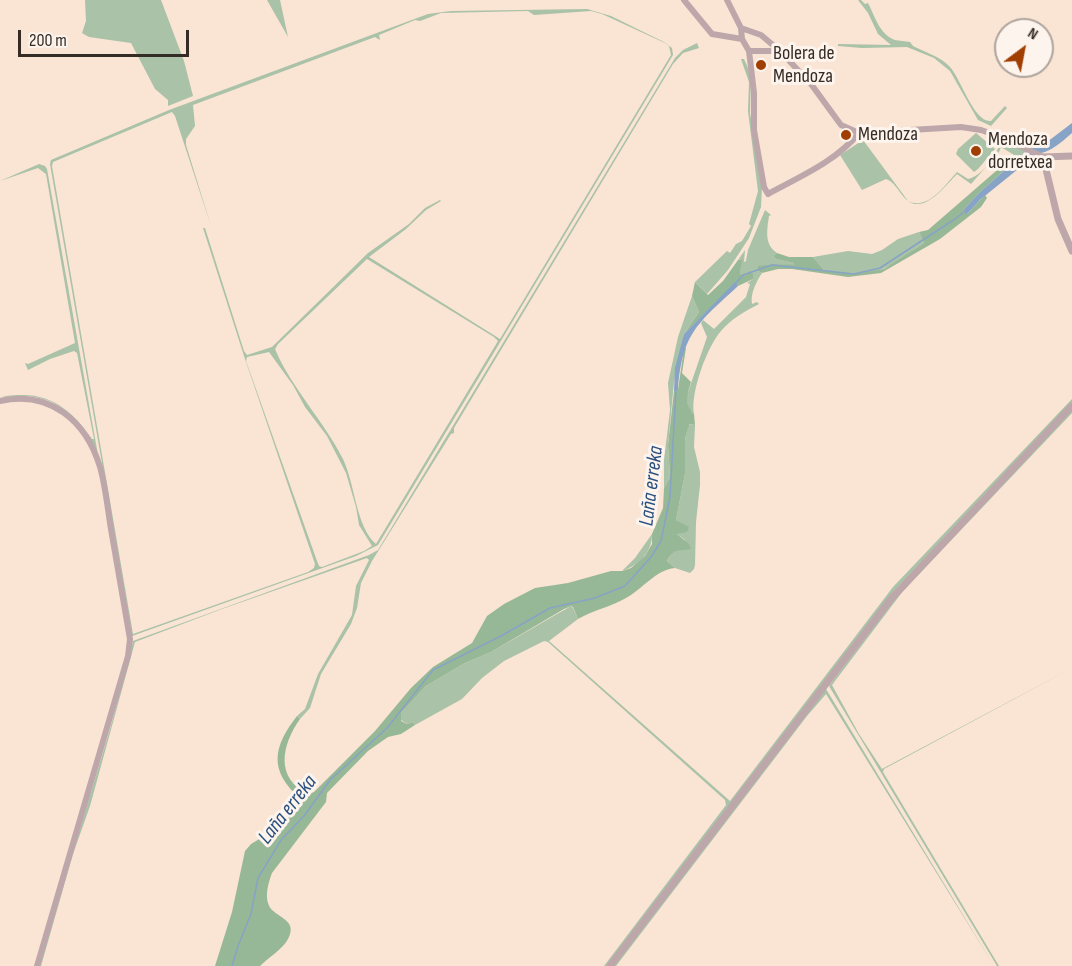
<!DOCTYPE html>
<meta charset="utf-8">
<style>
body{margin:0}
#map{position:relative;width:1072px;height:966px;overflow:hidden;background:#fae4d3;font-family:"Sofia Sans Condensed",sans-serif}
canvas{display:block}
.north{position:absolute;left:994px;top:18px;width:60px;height:60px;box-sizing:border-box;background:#fdf4ed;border:2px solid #ada49d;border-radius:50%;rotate:32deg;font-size:16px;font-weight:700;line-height:24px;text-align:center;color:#352c26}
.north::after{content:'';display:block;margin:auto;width:21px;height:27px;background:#a13e02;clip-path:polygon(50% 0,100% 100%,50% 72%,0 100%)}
.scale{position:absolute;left:18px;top:30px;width:171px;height:27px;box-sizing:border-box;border:3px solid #352c26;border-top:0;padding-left:8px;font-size:18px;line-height:21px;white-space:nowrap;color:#352c26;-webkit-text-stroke:4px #fdf4ed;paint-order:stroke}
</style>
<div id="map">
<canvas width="1072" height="966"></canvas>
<div class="north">N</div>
<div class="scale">200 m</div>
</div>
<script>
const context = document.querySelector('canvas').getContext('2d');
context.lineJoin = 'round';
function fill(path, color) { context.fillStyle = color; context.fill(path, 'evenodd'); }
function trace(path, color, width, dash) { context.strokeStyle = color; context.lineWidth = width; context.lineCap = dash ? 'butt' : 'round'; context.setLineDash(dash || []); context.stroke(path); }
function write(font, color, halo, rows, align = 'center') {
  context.font = font + ' "Sofia Sans Condensed",sans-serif'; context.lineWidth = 6; context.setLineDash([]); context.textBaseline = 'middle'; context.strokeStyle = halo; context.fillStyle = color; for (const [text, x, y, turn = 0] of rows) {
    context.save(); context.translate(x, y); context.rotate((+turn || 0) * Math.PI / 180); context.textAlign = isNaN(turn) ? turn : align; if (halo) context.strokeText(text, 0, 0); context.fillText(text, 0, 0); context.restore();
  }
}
fill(new Path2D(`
 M85 0H161L184 61 193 96 168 106V100L155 89 131 43 89 37 82 33 86 21Z
 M267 0H280L288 37Z
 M858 0H861L865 4 868 3C875 16 879 34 895 40 899 41 905 41 910 42L913 46C925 52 941 57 950 67 961 79 974 123 991 121L1005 106 1007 108 991 126 978 120 950 71 934 58 907 47 862 48 838 46V44L891 45 878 34 868 13Z
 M587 9 611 16 664 42 672 48 673 55 378 545 356 556 132 636 50 164 51 160 169 110 428 14 451 11ZM528 11 534 15 591 11 602 14 665 43 669 46 671 55 500 339 369 257 406 229 426 210 441 201 440 200 425 208 409 224 368 253 272 347 247 355 244 351 205 228H203L245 359 315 564 314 568 308 572 133 634 52 166 53 162 172 112 175 116 211 226 186 145V139L195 126 193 105 375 37 380 40 379 35 415 20 420 21 441 13ZM367 259 494 337 498 341 376 544C356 527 355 484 343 459 324 421 292 389 275 349L278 344ZM269 352 293 385 305 407 327 436 346 473 356 507 359 525 372 546 364 551 322 567 319 566 317 561 246 361 247 357Z
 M697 43 699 48 683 53 673 64 454 428V433L451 434 372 561 361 583 357 608 351 624 321 674 310 708 300 719 297 716 305 709 318 674 352 615 356 586 369 560 367 558 222 609 135 642 90 806 73 854 41 966H39L110 729 130 656 133 641 369 555 378 550 675 58 683 50Z
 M741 59H744L751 75 750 113 762 187 761 207 749 238 728 270 707 294 695 282 727 251 730 253 736 244 742 241 751 226 749 224 758 191 748 111 749 82Z
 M976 133 995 149 978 169 974 172 956 154 958 149Z
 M863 140 908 201C928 211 945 185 957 172L968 179C982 176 996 156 1000 143L1010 144 1026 151 1015 161 1011 158 1014 155 1001 147 999 152 971 184 957 174C944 187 921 219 903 196 898 190 894 182 886 179L862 190 840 155Z
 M39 164 45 166 47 169 98 455C71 412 56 389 0 398 6 395 15 395 23 395 54 395 75 414 92 439H94L77 353 74 351 50 359 28 370 25 363 28 364 75 343 46 174 38 168 0 181Z
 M765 210 771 215 769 216C767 230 764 244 777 253L773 256 776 259 795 263V266L777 264 758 271 762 273C756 282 750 294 752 304L757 302 759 304C745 311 731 319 721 331 707 347 690 393 694 414L689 409 686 398 707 337 701 323 703 320 714 329 746 297 750 284 747 283 753 279 740 274 741 259 738 260 745 250 744 262 746 261 748 250Z
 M919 232 924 243C911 251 897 263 883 269 865 276 843 275 825 271L813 257 848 251 872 254 882 250 898 239Z
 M692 296 699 312 684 334 674 382 668 445 670 477 664 488V460L670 410 668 383 678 337Z
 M1072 399V402L894 591 606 966H604L726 805 725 800 548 642 544 641 504 661 482 678 462 699 415 725 413 722 407 724 401 720V713L426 686 465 663 491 652 571 606 573 608 578 619 549 641 730 801 893 587Z
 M1072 410V413L903 591 832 685 859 734 882 769 1072 668 884 769 883 772 999 966H997L829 686 903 588Z
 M688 424 695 425 694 447 700 472V485L696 522 695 565 694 569 690 573 675 568 667 561 672 553 678 549 684 550 685 540 677 534 679 532 681 523 676 520 685 474V440Z
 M652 534C652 553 639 565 622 571L635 558Z
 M826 689 994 966 826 694 807 716 616 966H613Z`), '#a9c2a8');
fill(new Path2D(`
 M1011 158 1015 161 981 191 964 209 967 214 985 195 987 198 981 207 940 239 881 273 848 277 792 269H778L762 273 758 271V266L777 264 795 265 794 263 776 259 773 256 777 253 789 257H813L825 271 854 274 884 269 924 243 919 232 928 230Z
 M742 259 740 274 744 275 751 271 753 274V279L738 286 735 283 684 334 699 312 692 296 695 282 708 295 723 281 738 260Z
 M684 348H686L682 373 691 382C687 395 684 404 694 414L695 425 689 424 685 439V474L676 520 689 527 687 532 677 534 689 544 691 549C677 552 675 547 667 561L675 568C655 570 643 589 626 598 611 607 593 610 578 619L573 607 571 606 564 609 491 652 465 663 426 686 401 713V721L407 724 413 722 415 725 401 734 388 737 368 751 327 793 326 802 272 873C268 884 263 900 272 910 282 919 297 922 288 939 283 949 268 958 260 966H215L232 912 245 851 251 844 276 829 301 799C268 771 273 747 297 716L300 719C282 744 274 779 309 794L314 792 375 731 411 688 433 667 472 643 487 616 504 604 535 588 568 583 611 571H622L631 568 645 556 652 544V534L663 508 664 488 670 477 668 445 674 391 678 390Z`), '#97b896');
fill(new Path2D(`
 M1072 123V133C1064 140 1049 154 1038 153L981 199 966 215 964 209 981 191 1022 155 1031 148 1051 139Z
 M735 282 738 286C698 323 682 333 678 390L674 391 675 368 684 334Z`), '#87a3c6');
trace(new Path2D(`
 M736 283 743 275 772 265 854 274 880 268 955 219 965 211
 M232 966 238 946 251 914 258 878 281 840 304 816 330 780 387 728 433 670 501 636 550 608 595 598 625 586 651 557 661 541 670 497 676 390`), '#87a3c6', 1.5);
trace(new Path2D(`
 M684 0 712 34 742 39
 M727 0 741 28 742 39 749 51 754 93V130L764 187 768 194C801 176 835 162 859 133
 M741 28 761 35 780 51
 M749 51H780L811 84 841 125 859 133 961 127 981 130 1004 138 1043 157
 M0 401C50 390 86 421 100 467 106 488 108 513 112 535 118 570 124 604 130 639L128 656 37 966`), '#bea7aa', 6);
trace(new Path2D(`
 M1072 156 1043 157 1058 219 1072 251
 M610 966 891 599 1072 406`), '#bea7aa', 7);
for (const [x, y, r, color] of [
 [761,65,6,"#a13e02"],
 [846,135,6,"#a13e02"],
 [976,151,6,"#a13e02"]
]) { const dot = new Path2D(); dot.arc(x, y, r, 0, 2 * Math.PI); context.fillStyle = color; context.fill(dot); trace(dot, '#fdf4ed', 2); }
write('20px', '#352c26', '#fdf4ed', [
 ["Bolera de",773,54],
 ["Mendoza",773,77],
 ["Mendoza",858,135],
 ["Mendoza",988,140],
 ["dorretxea",988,163]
], 'left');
write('italic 21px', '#2a507f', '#fdf4ed', [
 ["Laña erreka",652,486,-83],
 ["Laña erreka",288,810,-52]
]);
</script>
